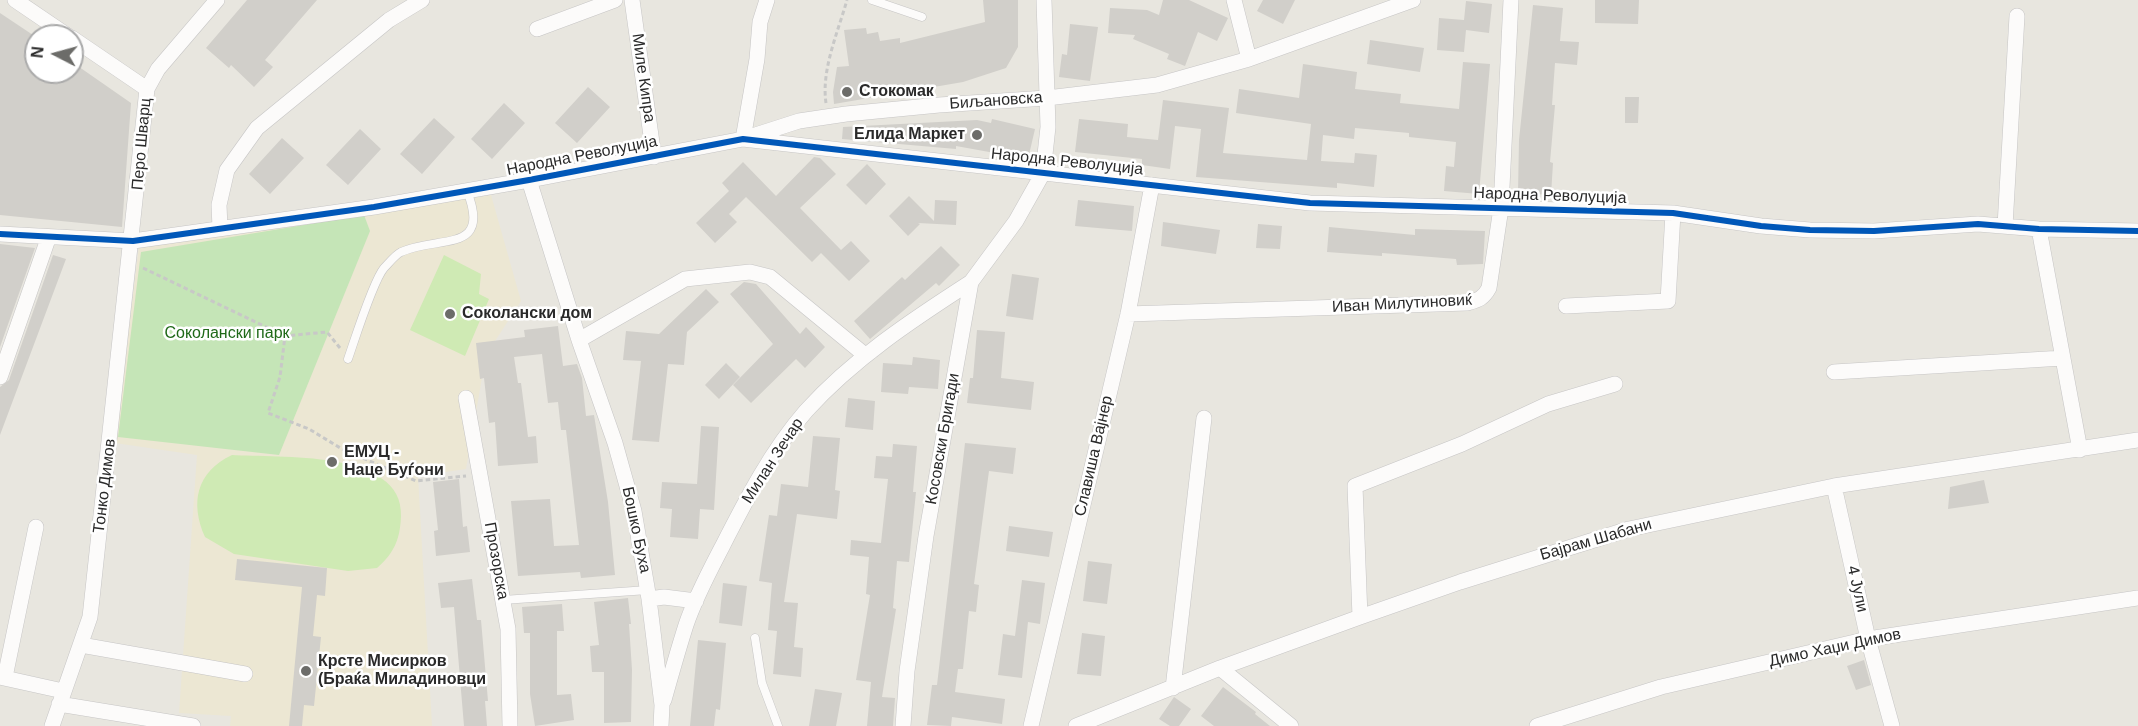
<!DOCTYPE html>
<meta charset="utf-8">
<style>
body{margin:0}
#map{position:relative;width:2138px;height:726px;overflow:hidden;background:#e8e6df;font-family:Arial,sans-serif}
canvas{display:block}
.north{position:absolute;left:24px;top:24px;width:60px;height:60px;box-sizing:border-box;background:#fff;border:2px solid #aaa;border-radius:50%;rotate:276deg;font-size:16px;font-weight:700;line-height:24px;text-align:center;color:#2a2a2a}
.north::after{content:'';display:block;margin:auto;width:21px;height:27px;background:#6c6c69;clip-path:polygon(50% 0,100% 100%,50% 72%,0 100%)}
</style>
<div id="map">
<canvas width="2138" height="726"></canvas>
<div class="north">N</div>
</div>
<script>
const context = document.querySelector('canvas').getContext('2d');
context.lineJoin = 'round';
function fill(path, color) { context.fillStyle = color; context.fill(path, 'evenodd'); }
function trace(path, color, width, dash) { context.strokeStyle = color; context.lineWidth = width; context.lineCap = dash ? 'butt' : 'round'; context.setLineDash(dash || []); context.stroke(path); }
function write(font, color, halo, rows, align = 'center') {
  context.font = font + ' Arial,sans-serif'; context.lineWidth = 5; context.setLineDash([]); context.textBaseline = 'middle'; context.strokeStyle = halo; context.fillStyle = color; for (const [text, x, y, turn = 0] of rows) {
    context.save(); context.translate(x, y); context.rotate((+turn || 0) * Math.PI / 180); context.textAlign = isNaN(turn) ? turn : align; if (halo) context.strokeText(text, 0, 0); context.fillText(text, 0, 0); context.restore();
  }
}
fill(new Path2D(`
 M491 195 521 301 486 355 466 469 418 476 432 726H230L231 716 179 713 197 455 115 443 139 246Z`), '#ece7d3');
fill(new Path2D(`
 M364 215 370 231 279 455 118 437 141 252Z`), '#c5e5b7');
fill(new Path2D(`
 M444 255 481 274 479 294 489 299 465 356 410 330Z
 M232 455C277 458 404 449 401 516 400 540 394 553 377 568L348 571 234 554 205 537C190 503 196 472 232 455Z`), '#cfeab4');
fill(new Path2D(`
 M247 0H317L265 60 273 67 254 87 231 65 229 68 206 48Z
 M983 0H1018V47L1006 68 963 82 834 104 833 92 837 67 849 66 844 30 866 28 867 34 878 32 880 41 900 38V43L985 22Z
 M1163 0H1189L1228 18 1217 41 1198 32 1185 66 1167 59 1169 54 1133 39 1135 35 1108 33 1110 8 1147 10 1159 15Z
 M1263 0H1295L1283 24 1257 11Z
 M1595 0H1639L1638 24 1595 23Z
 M1466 1 1492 4 1489 33 1466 30 1464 52 1437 50 1439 18 1464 20Z
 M1533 5 1563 8 1560 41 1579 42 1577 65 1555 63 1552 105H1555L1550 162 1553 163 1551 195 1518 193 1519 140Z
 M0 13 36 37V72H72V62L131 103 122 227 0 215Z
 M1070 24 1098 27 1090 81 1059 77 1062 54 1067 55Z
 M1370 40 1424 48 1420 72 1367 64Z
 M1463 62 1490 64 1479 194 1444 191 1446 166 1454 167 1456 142 1409 137V133L1355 128 1354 139 1323 135 1321 161 1354 163 1355 153 1377 155 1374 187 1337 183V188L1196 177 1201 129 1175 126 1170 169 1142 165V159L1075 152 1079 119 1128 124 1127 137 1158 140 1163 100 1229 108 1223 153 1307 160 1311 124 1236 113 1239 89 1299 98 1303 64 1357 72 1355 89 1401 94 1400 103 1459 109Z
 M588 87 610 107 577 143 555 123Z
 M1625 97H1639L1638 123H1625Z
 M504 103 525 123 492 159 471 139Z
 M434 118 455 137 422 174 400 154Z
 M992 119 1035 129 1028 159 956 146V149L842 139 843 127 977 120 991 123Z
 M360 129 381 149 348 185 326 165Z
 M282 138 304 158 270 194 249 174Z
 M814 157 820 158 836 174 800 208 841 250 851 241 870 261 849 281 821 253 812 262 746 197 729 214 737 222 715 243 696 223 729 191 722 183 743 162 776 196Z
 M867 164 886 184 866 205 846 185Z
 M909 196 934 221 935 200 957 201 956 225 918 223 920 224 908 236 889 216Z
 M1078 200 1134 206 1132 231 1075 226Z
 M1163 222 1220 230 1216 254 1161 246Z
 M1258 224 1282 226 1280 249 1256 248Z
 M1329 227 1415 235V229L1485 231 1483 264 1457 265 1456 259 1382 253V256L1327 252Z
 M0 244 35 248 0 347Z
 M941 246 960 265 939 286 936 283 870 339 854 321 902 277 905 280Z
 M53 255 66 259 0 435V387L9 380Z
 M1012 274 1039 278 1033 320 1006 316Z
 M744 282 756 284 800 334 806 327 825 347 805 368 796 359 751 403 733 385 773 344 730 294Z
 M706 289 719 302 687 332 684 365 668 364 659 442 632 440 641 361 623 360 626 331 659 334Z
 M558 326 563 366 577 364 582 378 586 416 594 415 608 502 615 575 581 578 580 572 518 576 511 501 550 499 554 546 579 545 566 430H561L558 402 548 403 542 354 514 357 518 383H521L528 437 536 436 538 463 498 466 495 422 489 423 484 378 480 379 476 343 525 337 524 330Z
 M977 330 1005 332 1001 378 1034 382 1031 410 967 403 970 378H973Z
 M913 357 940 360 938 389 909 387 908 394 881 392 883 363 912 365Z
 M726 363 740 377 719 399 705 385Z
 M848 398 875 401 873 430 845 427Z
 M701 426 719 427 714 510 700 509 698 539 670 537 672 509 660 508 662 482 697 484Z
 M813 436 840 438 835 490 840 491 837 519 797 514 784 602 798 603 794 647 803 648 801 677 773 674 777 631 768 630 772 583 759 581 769 515 777 516 781 484 808 487Z
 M965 443 1016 448 1013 474 989 471 974 584 979 585 976 612 969 611 963 669H958L955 692 1005 699 1002 724 952 717 951 726 927 725 932 685H937Z
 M893 444 917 446 913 492H916L909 562 897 561 893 608 896 609 882 697 895 698 893 726H867L871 682 856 680 870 595 866 594 869 557 850 555 851 540 881 543 888 479 874 478 876 456 892 457Z
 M459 479 463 527 467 526 470 552 436 556 434 531 438 530 433 482Z
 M1984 480 1989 503 1948 509 1950 487Z
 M1009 526 1053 532 1049 557 1006 551Z
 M237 559 327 568 325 596 317 595 313 636 321 637 314 706 304 705 302 726H289L302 587 235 580Z
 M1088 561 1112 564 1107 604 1083 601Z
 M472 579 477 620H481L488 701H485L487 726H464L454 607 441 608 438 583Z
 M1022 580 1045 583 1040 624 1028 622 1022 678 998 675 1003 634 1015 636Z
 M723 583 747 586 742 626 719 623Z
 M628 598 631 624H629L632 670 631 722 604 723V672H592L590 646 599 645 594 602Z
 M562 604 564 631H557V695L571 694 574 720 535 726 530 694V633H524L522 607Z
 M1082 633 1105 636 1101 676 1077 674Z
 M698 640 726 643 720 710 716 709 714 726H690Z
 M1864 660 1871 685 1856 690 1847 666Z
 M1223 687 1256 712 1255 714 1270 726H1214L1201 716Z
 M815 689 842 693 836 726H809Z
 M1174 697 1191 709 1179 726H1170L1159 719Z`), '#d1cfca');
const lane = new Path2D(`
 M872 0 922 17
 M348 359C355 339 373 281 384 268 389 263 395 255 401 252 439 235 492 254 467 191
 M503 600 648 590
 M755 638 762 683 778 726`);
const street = new Path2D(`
 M15 0 68 36
 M632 0 654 157
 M767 0 760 22 757 59 743 139 799 121 846 114 939 105 1047 98 1157 85 1249 59 1413 0
 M1234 0 1249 59
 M537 29 615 0
 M72 38 147 89
 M529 180 579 340 615 443 634 511 649 599 662 705 661 726
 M2005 226 2017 16
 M220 228 219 205 227 170 257 128 389 20 422 0
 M2039 229 2080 450
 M0 234 133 241 374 207 529 180 743 139 1310 203 1673 213 1761 226 1810 230 1874 231 1978 224 2039 229 2138 231
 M1566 306 1668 301 1673 213
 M1128 314 1467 303C1478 300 1483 299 1489 288L1501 208 1511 0
 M579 340 685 279 750 272 770 277 865 355
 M1834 372 2063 358
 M0 377 48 239
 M466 398 508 629 510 726
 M1834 486 1868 639 1892 726
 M649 599 664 597 696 601
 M1360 617 1355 486 1462 444 1548 404 1615 384
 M81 645 245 674
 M1220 668 1291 726
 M0 677 63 691
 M5 677 36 527
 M1173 688 1204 418
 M664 700C671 675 678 650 686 625 695 598 709 572 722 547 746 500 771 451 806 411 853 359 912 320 971 282
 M59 704 193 726
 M52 726 90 617 147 89 158 69 217 0
 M903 726 907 671 926 536 971 282 1016 221 1043 173 1048 127 1044 0
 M1031 726 1128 314 1152 185
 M1076 726 1220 668 1360 617 1460 582 1629 529 1834 486 2138 440
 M1537 726 1661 687 1868 639 2138 598`);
trace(lane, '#c6c5c5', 9);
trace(street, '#c6c5c5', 16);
trace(new Path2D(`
 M826 103C821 70 838 32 847 0
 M143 268 285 336
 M340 348 327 332 285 336 280 377 268 413 309 429 342 449 416 481 466 476`), '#c8c8c7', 3, [4.5, 3]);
trace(lane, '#fcfbfa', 8);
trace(street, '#fcfbfa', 15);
trace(new Path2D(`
 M0 234 133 241 374 207 529 180 743 139 1310 203 1673 213 1761 226 1810 230 1874 231 1978 224 2039 229 2138 231`), '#0057b8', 6);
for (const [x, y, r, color] of [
 [847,92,6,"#6c6c69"],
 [977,135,6,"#6c6c69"],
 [450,314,6,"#6c6c69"],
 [332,462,6,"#6c6c69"],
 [306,671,6,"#6c6c69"]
]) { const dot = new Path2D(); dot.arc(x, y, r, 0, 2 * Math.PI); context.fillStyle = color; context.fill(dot); trace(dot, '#fff', 2); }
write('16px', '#2a2a2a', '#fff', [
 ["Миле Кипра",643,78,82],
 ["Биљановска",996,101,-4],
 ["Перо Шварц",142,144,-85],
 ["Народна Револуција",582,156,-11],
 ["Народна Револуција",1067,162,6],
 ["Народна Револуција",1550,196,2],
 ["Иван Милутиновиќ",1402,304,-3],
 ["Косовски Бригади",943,439,-80],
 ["Славиша Вајнер",1094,456,-77],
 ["Милан Зечар",773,461,-57],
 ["Тонко Димов",105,486,-83],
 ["Бошко Буха",636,530,78],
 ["Бајрам Шабани",1596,540,-16],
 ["Прозорска",496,561,80],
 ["4 Јули",1857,589,77],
 ["Димо Хаџи Димов",1835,648,-12]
]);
write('bold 16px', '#2a2a2a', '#fff', [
 ["Стокомак",859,92],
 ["Елида Маркет",965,135,"right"],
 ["Соколански дом",462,314],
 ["ЕМУЦ -",344,453],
 ["Наце Буѓони",344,471],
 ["Крсте Мисирков",318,662],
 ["(Браќа Миладиновци",318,680]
], 'left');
write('16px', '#1f6918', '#fff', [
 ["Соколански парк",227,334]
]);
</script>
